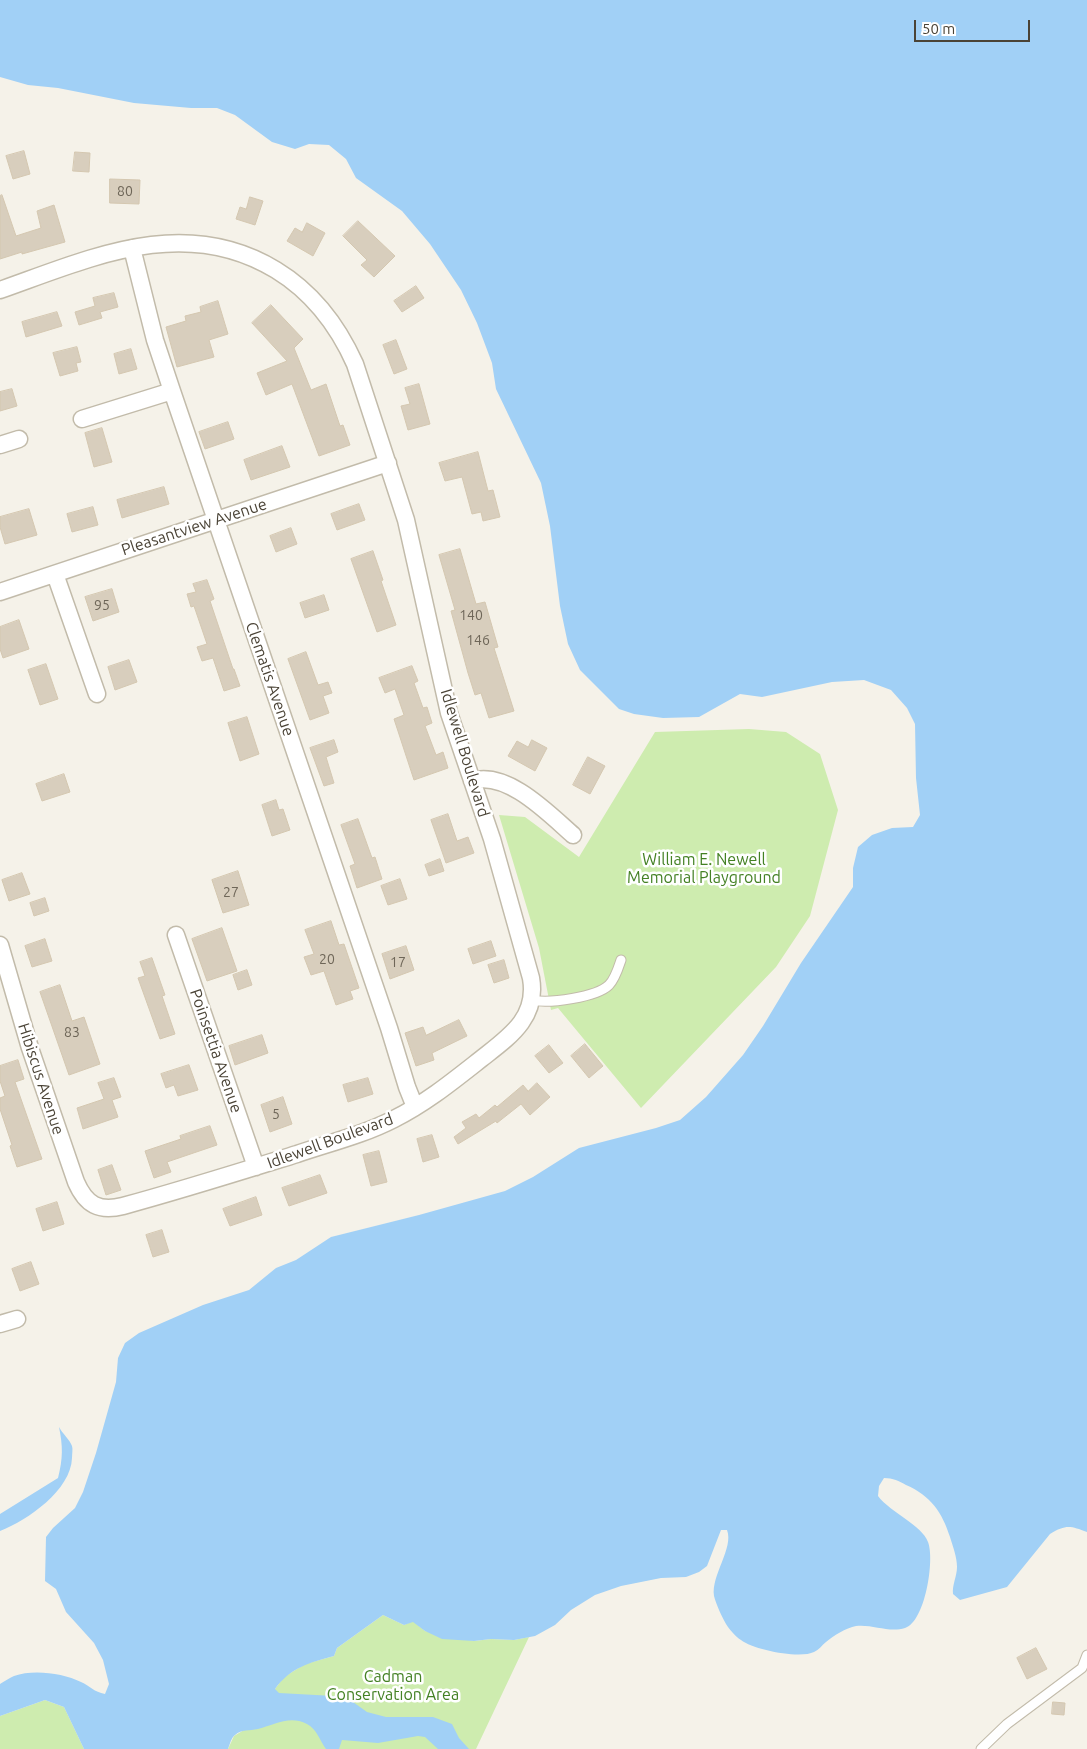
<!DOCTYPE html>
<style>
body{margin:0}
#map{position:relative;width:1087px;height:1749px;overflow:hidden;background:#f5f2e9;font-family:Ubuntu,sans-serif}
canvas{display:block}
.scale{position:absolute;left:914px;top:20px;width:116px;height:22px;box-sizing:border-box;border:2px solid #4a4336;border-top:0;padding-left:6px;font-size:15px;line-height:18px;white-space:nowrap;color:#4a4336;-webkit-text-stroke:4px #fff;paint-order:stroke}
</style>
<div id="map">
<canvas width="1087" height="1749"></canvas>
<div class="scale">50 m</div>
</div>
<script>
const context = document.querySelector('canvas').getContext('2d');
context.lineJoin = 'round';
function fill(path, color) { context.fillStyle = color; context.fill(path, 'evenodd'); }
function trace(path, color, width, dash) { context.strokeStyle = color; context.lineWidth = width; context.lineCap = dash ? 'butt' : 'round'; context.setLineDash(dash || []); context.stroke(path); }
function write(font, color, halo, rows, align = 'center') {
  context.font = font + ' Ubuntu,sans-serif'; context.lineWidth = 5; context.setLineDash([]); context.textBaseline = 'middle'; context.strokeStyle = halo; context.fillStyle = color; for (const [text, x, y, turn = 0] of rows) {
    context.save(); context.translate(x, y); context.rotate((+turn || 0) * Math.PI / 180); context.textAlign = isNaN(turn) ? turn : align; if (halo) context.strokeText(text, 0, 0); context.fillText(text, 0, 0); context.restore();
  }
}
fill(new Path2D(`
 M749 729 786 732 820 754 838 810 810 916 776 967 641 1108 558 1008 551 1010 539 948 499 815 525 817 579 857 655 732Z
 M383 1615 404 1625 413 1621 425 1631 474 1641 491 1639 514 1640 529 1637 476 1749H228L234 1736 244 1730 284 1677 305 1664 334 1656 337 1648Z
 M45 1700 64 1707 84 1749H0V1716Z`), '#ceecaf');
fill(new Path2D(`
 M0 0H1087V1532C1071 1526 1066 1524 1050 1534L1007 1587 960 1600 953 1594C952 1585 957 1576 957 1567 957 1557 953 1547 950 1537 942 1512 931 1496 906 1485 899 1481 893 1478 884 1478L879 1486 878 1496C891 1513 922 1525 928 1542 935 1560 925 1622 905 1628 889 1633 872 1624 856 1626 846 1628 833 1636 826 1642 822 1645 819 1650 814 1652 800 1659 754 1650 741 1640 736 1637 729 1629 726 1624 722 1617 716 1604 714 1596 711 1575 734 1548 727 1530H721L707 1566 699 1572 686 1577 661 1578 621 1586 595 1595 571 1610 555 1625 535 1636 514 1640 491 1639 474 1641 442 1639 425 1631 413 1622 404 1625 383 1615 337 1648 334 1656C309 1663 291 1667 275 1689L279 1693 334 1696 353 1702 367 1712 386 1717H433L452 1724 459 1738 469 1749H438L425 1737 418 1736 378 1743 342 1740 339 1749H326C320 1741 317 1729 307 1724 289 1715 275 1725 258 1729 249 1731 242 1729 235 1735 231 1738 230 1744 228 1749H84L64 1707 45 1700 0 1716V1684C5 1681 9 1678 14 1676 33 1669 63 1673 81 1682 90 1686 94 1692 105 1694L109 1684 103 1660 94 1643 66 1612 56 1589 45 1581 46 1537 53 1528 75 1508 83 1492 96 1453 116 1382 118 1358 125 1343 139 1333 203 1305 249 1290 276 1268 296 1260 331 1237 419 1215 505 1191 533 1177 579 1148 656 1128 680 1120 706 1097 743 1055 763 1026 801 963 853 887V868L858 847 872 835 892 828 913 827 920 815 916 778 915 724 907 708 891 690 864 680 832 682 762 697 740 694 699 717 663 718 634 714 619 709 580 670 568 644 560 606 550 526 541 483 496 389 492 363 477 323 461 290 430 244 402 211 356 178 346 159 329 145 309 144 295 149 272 142 235 115 217 108H191L134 103 58 88 28 85 0 77Z
 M59 1427C62 1433 70 1440 72 1446 73 1449 72 1454 72 1458 71 1490 28 1520 0 1531V1514L58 1478C63 1458 63 1447 59 1427Z`), '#a1d0f6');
const building = new Path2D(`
 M24 151 30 174 13 179 6 156Z
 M75 152 90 153 89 172 73 171Z
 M110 179 140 180 139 204 110 203Z
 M2 195 16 236 41 228 37 211 54 205 65 242 22 254V252L0 259V196Z
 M250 197 263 201 255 225 236 219 240 207 246 209Z
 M358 221 395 256 374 277 361 265 367 260 343 236Z
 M307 223 325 233 313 256 287 241 295 228 302 232Z
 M416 286 424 298 402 312 394 301Z
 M114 293 118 307 100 312 102 318 79 325 75 312 95 306 93 298Z
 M218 301 228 334 209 340 214 357 177 367 166 327 186 321 185 316 201 312 200 307Z
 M271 305 303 339 294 348 311 390 326 384 340 426 343 425 350 445 319 456 292 384 266 395 257 373 287 361 252 323Z
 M57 312 62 326 26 337 22 322Z
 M396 340 407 369 394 374 383 345Z
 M77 347 81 362 76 363 78 371 60 376 53 353Z
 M131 349 137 369 119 374 114 354Z
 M419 384 430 424 408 430 401 406 410 404 405 388Z
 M12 389 17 406 0 411V392Z
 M228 422 234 439 205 449 199 432Z
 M102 428 112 462 94 467 85 433Z
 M282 446 290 467 251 480 244 460Z
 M478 452 488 491 493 490 500 517 483 521 481 512 472 514 462 477 445 481 439 463Z
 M164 487 169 504 122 518 117 500Z
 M359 504 365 520 337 530 331 514Z
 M93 507 98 525 72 532 67 514Z
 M29 509 37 535 5 544 0 527V517Z
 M291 528 297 544 276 552 270 536Z
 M460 549 476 604 485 602 498 647 494 648 514 711 489 718 481 693 475 695 468 673 451 611 455 610 439 555Z
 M373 551 383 580 381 581 396 625 377 632 351 559Z
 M207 580 214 599 210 601 233 669H234L240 686 224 691 213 658 202 661 197 647 207 644 194 606 191 607 187 594 196 592 193 584Z
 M112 589 119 612 93 621 85 597Z
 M324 595 329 610 305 618 300 603Z
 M19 620 29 649 3 658 0 649V627Z
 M306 652 318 685 328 682 332 693 323 696 329 713 310 720 288 659Z
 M129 660 137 682 115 690 108 667Z
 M46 664 58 699 40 705 28 670Z
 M412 666 418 681 414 683 423 708 427 707 432 723 425 726 436 755 443 752 448 768 414 780 394 719 404 715 395 689 385 693 379 678Z
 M247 717 259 754 240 761 228 723Z
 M334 740 338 752 326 757 334 783 324 786 310 748Z
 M532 740 547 748 535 771 508 756 517 741 528 747Z
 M588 757 605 766 590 794 573 785Z
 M64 774 70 792 42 801 36 784Z
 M276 800 279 810 283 809 290 830 272 836 262 805Z
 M448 814 457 841 468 837 474 853 446 863 431 820Z
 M358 819 372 858 375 857 382 879 357 888 350 866 355 864 341 825Z
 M440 859 444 871 429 876 425 865Z
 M238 871 249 905 223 913 212 880Z
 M22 873 30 894 9 901 2 880Z
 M400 879 407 899 388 905 381 886Z
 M45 898 49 911 34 916 30 903Z
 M331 921 339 945 344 944 359 988 350 991 353 999 336 1005 324 971 311 975 304 957 314 954 305 930Z
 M222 928 237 971 207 981 192 939Z
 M45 939 52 961 32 967 25 946Z
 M491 941 496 956 473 964 468 949Z
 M406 946 414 970 390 979 382 954Z
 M152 958 165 995 162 996 175 1034 160 1039 138 978 145 976 140 962Z
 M504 960 509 978 494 983 488 965Z
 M247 970 252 985 238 990 233 975Z
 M60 985 72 1021 84 1017 100 1064 69 1075 40 992Z
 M459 1020 467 1036 432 1053 434 1060 416 1066 405 1033 423 1027 426 1035Z
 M262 1035 268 1053 235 1065 229 1046Z
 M585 1044 603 1066 589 1078 571 1056Z
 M549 1045 563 1063 549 1073 535 1056Z
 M18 1060 24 1079 15 1082 42 1159 17 1167 10 1146 12 1145 0 1109V1098L5 1096 0 1081V1066Z
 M189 1065 198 1090 178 1096 174 1085 166 1088 161 1074Z
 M114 1078 121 1097 112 1100 118 1117 83 1129 77 1108 104 1099 98 1083Z
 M368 1078 373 1094 348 1102 343 1085Z
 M537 1083 550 1097 530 1115 521 1104 497 1123 496 1121 458 1144 454 1137 466 1128 462 1122 476 1114 479 1118 495 1105 497 1107 523 1085 528 1091Z
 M283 1097 292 1124 270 1132 261 1105Z
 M210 1126 217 1145 167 1162 171 1172 154 1178 145 1151 181 1139 180 1136Z
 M432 1135 439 1157 423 1162 417 1139Z
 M379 1151 387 1182 371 1186 363 1155Z
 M112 1165 121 1190 106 1195 98 1170Z
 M320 1175 327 1193 289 1206 282 1188Z
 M256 1197 262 1215 230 1226 223 1209Z
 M57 1202 64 1224 43 1231 36 1209Z
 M162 1230 169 1252 153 1257 146 1235Z
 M31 1262 39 1284 20 1291 12 1269Z
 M1036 1648 1047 1669 1027 1679 1017 1658Z
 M1053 1702 1065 1703 1064 1715 1052 1714Z`);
fill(building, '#d8cebd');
trace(building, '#d4c7b0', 1);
const service = new Path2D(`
 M532 1000C549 1004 597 997 609 985 615 979 618 969 621 960
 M981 1749 1007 1724 1082 1668 1087 1655`);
const minor = new Path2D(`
 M132 248 155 340 172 391 389 1028 407 1087 415 1107
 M0 290C91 258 184 214 276 270 312 292 338 326 355 364L406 520 449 713 492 839 531 978C538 1018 509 1037 481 1059 453 1081 426 1103 394 1119 363 1135 329 1143 297 1154 239 1172 182 1190 123 1206 99 1212 86 1205 76 1182L30 1048 0 945
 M82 419 172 391
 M0 445 19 439
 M55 574 97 694
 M0 592 388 463
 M472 781C507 770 549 814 573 835
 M176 935 256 1167
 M0 1324 17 1319`);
trace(service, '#c2bbaa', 11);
trace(minor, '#c2bbaa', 19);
trace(service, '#fff', 9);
trace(minor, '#fff', 16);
write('14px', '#6e6658', null, [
 ["80",125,191],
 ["95",102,605],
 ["140",471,615],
 ["146",478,640],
 ["27",231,892],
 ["20",327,959],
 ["17",398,962],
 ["83",72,1032],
 ["5",276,1114]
]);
write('16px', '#4a4336', '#fff', [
 ["Pleasantview Avenue",194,527,-18],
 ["Clematis Avenue",270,679,71],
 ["Idlewell Boulevard",465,753,73],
 ["Poinsettia Avenue",216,1051,71],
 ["Hibiscus Avenue",41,1079,72],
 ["Idlewell Boulevard",330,1141,-20]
]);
write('16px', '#448124', '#fff', [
 ["William E. Newell",704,860],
 ["Memorial Playground",704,878],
 ["Cadman",393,1677],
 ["Conservation Area",393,1695]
]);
</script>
